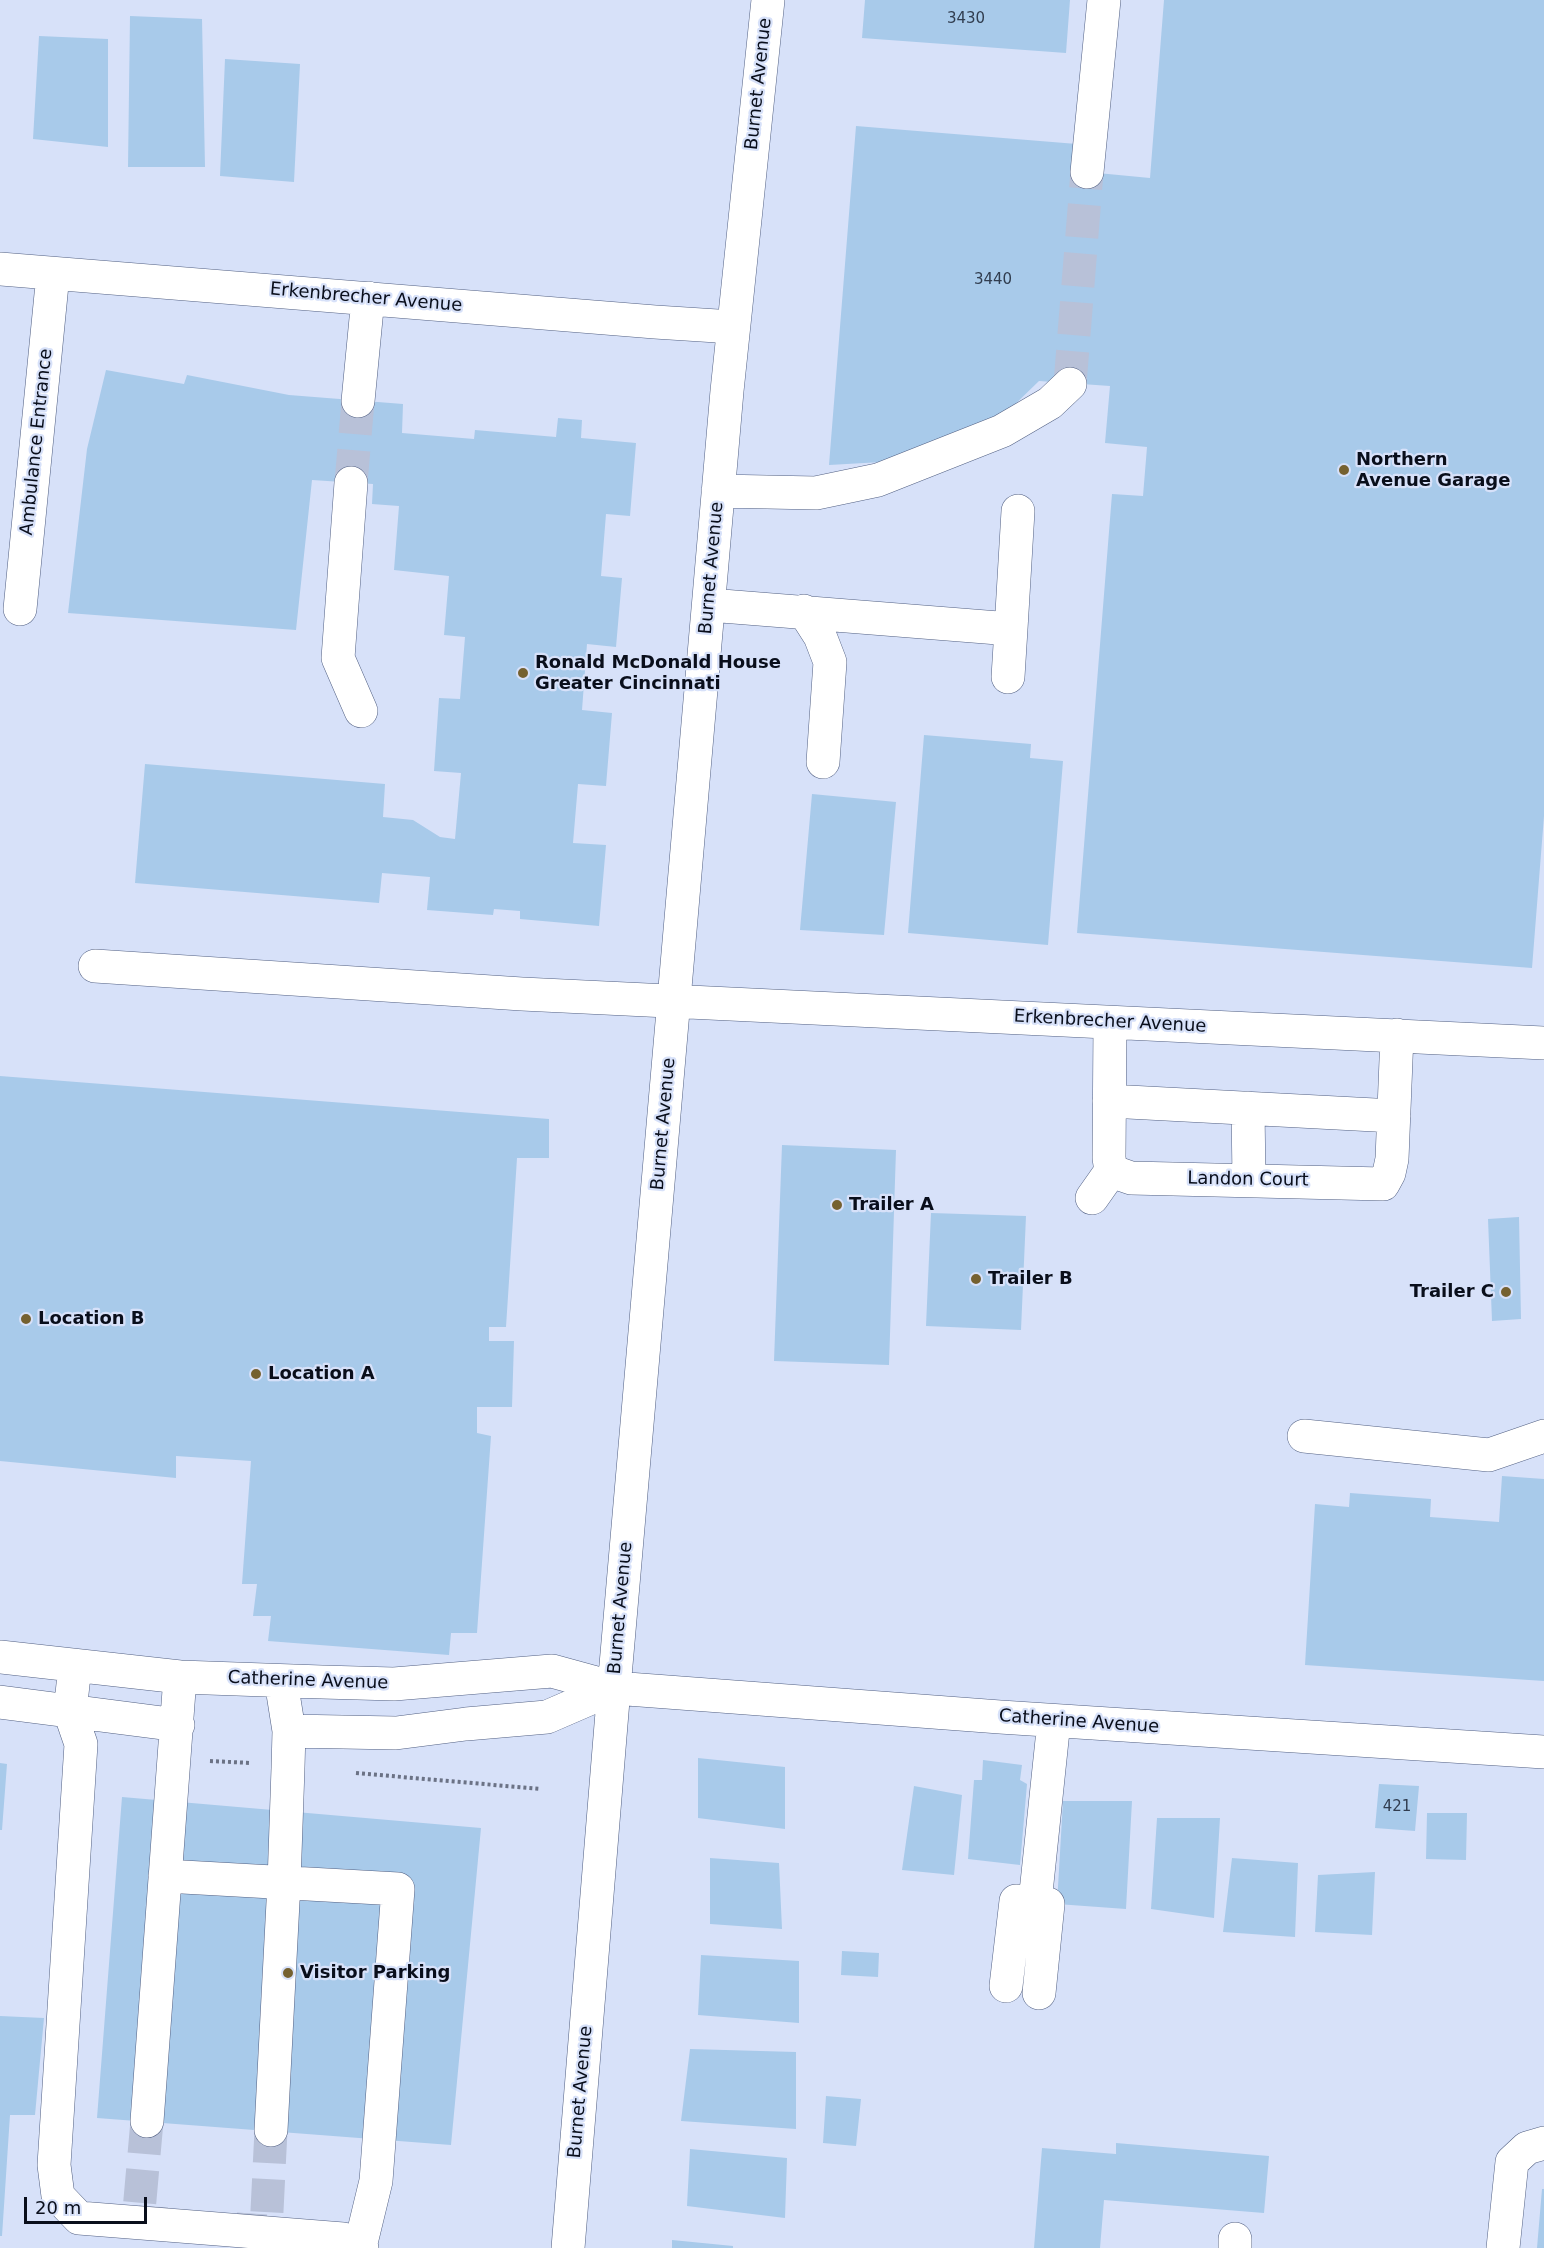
<!DOCTYPE html>
<style>
body{margin:0}
#map{position:relative;width:1544px;height:2248px;overflow:hidden;background:#d7e1f9;font-family:"DejaVu Sans",sans-serif}
canvas{display:block}
.scale{position:absolute;left:24px;top:2197px;width:123px;height:27px;box-sizing:border-box;border:3px solid #090e1b;border-top:0;padding-left:8px;font-size:18px;line-height:21px;white-space:nowrap;color:#090e1b;-webkit-text-stroke:4px #d7e1f9;paint-order:stroke}
</style>
<div id="map">
<canvas width="1544" height="2248"></canvas>
<div class="scale">20 m</div>
</div>
<script>
const context = document.querySelector('canvas').getContext('2d');
context.lineJoin = 'round';
function fill(path, color) { context.fillStyle = color; context.fill(path, 'evenodd'); }
function trace(path, color, width, dash) { context.strokeStyle = color; context.lineWidth = width; context.lineCap = dash ? 'butt' : 'round'; context.setLineDash(dash || []); context.stroke(path); }
function write(font, color, halo, rows, align = 'center') {
  context.font = font + ' "DejaVu Sans",sans-serif'; context.lineWidth = 4.5; context.setLineDash([]); context.textBaseline = 'middle'; context.strokeStyle = halo; context.fillStyle = color; for (const [text, x, y, turn = 0] of rows) {
    context.save(); context.translate(x, y); context.rotate((+turn || 0) * Math.PI / 180); context.textAlign = isNaN(turn) ? turn : align; if (halo) context.strokeText(text, 0, 0); context.fillText(text, 0, 0); context.restore();
  }
}
fill(new Path2D(`
 M865 0H1070L1066 53 862 38Z
 M1164 0H1544V816L1532 968 1077 933 1112 494 1143 496 1147 447 1105 443 1110 386 1039 381 1004 415 882 462 829 465 856 126 1089 145 1087 172 1150 178Z
 M130 16 202 19 205 167H128Z
 M39 36 108 39V147L33 139Z
 M225 59 300 64 294 182 220 176Z
 M106 370 184 384 187 375 289 395 403 404 402 433 474 439 475 430 556 437 558 418 582 420 581 438 636 443 630 516 606 514 601 576 622 578 616 647 587 644 582 710 612 713 606 786 578 784 573 843 606 845 599 926 520 919V911L494 909 493 915 427 910 430 877 382 873 379 903 135 883 145 764 385 784 383 817 413 820 440 837 455 839 461 773 434 771 439 698 460 699 465 637 444 635 449 576 394 570 399 506 372 504 373 484 312 480 296 630 68 613 87 449Z
 M924 735 1031 744 1030 758 1063 761 1048 945 908 933Z
 M812 794 896 802 884 935 800 930Z
 M0 1076 549 1119V1158H517L506 1327H489V1341H514L512 1407H477V1433L491 1436 477 1633H451L449 1655 268 1641 271 1616H253L257 1584H242L251 1461 176 1456V1478L0 1461Z
 M782 1145 896 1150 889 1365 774 1361Z
 M931 1213 1026 1216 1021 1330 926 1326Z
 M1519 1217 1521 1319 1492 1321 1488 1219Z
 M1502 1476 1544 1479V1681L1305 1665 1315 1504 1349 1507 1350 1493 1431 1499 1430 1517 1499 1522Z
 M698 1758 785 1767V1829L698 1818Z
 M983 1760 1022 1765 1020 1780 1027 1784 1020 1865 968 1859 974 1780H982Z
 M0 1763 7 1764 2 1830H0Z
 M1379 1784 1419 1786 1415 1831 1375 1828Z
 M914 1786 962 1795 954 1875 902 1870Z
 M122 1797 481 1828 451 2145 97 2118Z
 M1063 1801H1132L1126 1909 1057 1904Z
 M1427 1813H1467L1466 1860 1426 1859Z
 M1157 1818H1220L1214 1918 1151 1909Z
 M710 1858 779 1863 782 1929 710 1924Z
 M1232 1858 1298 1863 1295 1937 1223 1932Z
 M1375 1872 1372 1935 1315 1932 1318 1875Z
 M842 1951 879 1953 878 1977 841 1975Z
 M701 1955 799 1961V2023L698 2015Z
 M0 2016 44 2018 35 2115H10L2 2236H0Z
 M690 2049 796 2052V2129L681 2121Z
 M826 2096 861 2099 856 2146 823 2143Z
 M1116 2143 1269 2156 1264 2213 1104 2200 1100 2248H1034L1042 2148 1116 2154Z
 M690 2149 787 2158 785 2218 687 2206Z
 M1542 2189H1544V2248H1537Z
 M672 2240 733 2246V2248H672Z`), '#a8caea');
trace(new Path2D(`
 M1070 384 1087 172
 M351 483 358 401
 M147 2121 138 2222 167 2224
 M236 2229 266 2231 271 2130`), '#b8c1d8', 33, [33, 16]);
const minor = new Path2D(`
 M1087 172 1104 0
 M0 269 655 322 733 327
 M358 401 368 298
 M351 483 338 658 361 711
 M718 491 816 493 878 480 1002 431 1050 403 1070 384
 M709 605 1011 629 1018 511
 M20 609 53 274
 M804 611 820 636 830 662 823 762
 M1008 677 1011 629
 M95 966 522 994 1544 1043
 M1110 1023 1109 1158 1111 1171 1131 1178 1383 1184 1389 1173 1392 1159 1397 1035
 M1109 1101 1394 1116
 M1248 1108 1249 1180
 M1092 1198 1111 1171
 M1304 1436 1489 1455 1544 1436
 M0 1657 180 1677 322 1682 394 1684 552 1671 614 1688 1000 1717 1544 1752
 M75 1666 70 1712 81 1744 54 2165 58 2196 79 2218 343 2239 362 2248
 M0 1702 178 1725
 M289 1731 396 1733 466 1724 547 1717 614 1688
 M165 1876 398 1889 376 2181 360 2247
 M1035 1902 1048 1904 1039 1993
 M1006 1986 1016 1901 1035 1902 1054 1721
 M147 2121 180 1677
 M271 2130 284 1883 288 1768 289 1731 281 1681
 M568 2248 614 1688 727 391 768 0
 M1235 2248V2239
 M1503 2248 1512 2162 1527 2148 1544 2143`);
trace(minor, '#526083', 34);
trace(new Path2D(`
 M210 1761 251 1763
 M356 1773 541 1789`), '#6b7285', 4, [3, 3]);
trace(minor, '#fff', 33);
for (const [x, y, r, color] of [
 [1344,470,6,"#756130"],
 [523,673,6,"#756130"],
 [837,1205,6,"#756130"],
 [976,1279,6,"#756130"],
 [1506,1292,6,"#756130"],
 [26,1319,6,"#756130"],
 [256,1374,6,"#756130"],
 [288,1973,6,"#756130"]
]) { const dot = new Path2D(); dot.arc(x, y, r, 0, 2 * Math.PI); context.fillStyle = color; context.fill(dot); trace(dot, '#d7e1f9', 2); }
write('15px', '#313d4f', null, [
 ["3430",966,19],
 ["3440",993,280],
 ["421",1397,1807]
]);
write('18px', '#090e1b', '#d7e1f9', [
 ["Burnet Avenue",759,84,-84],
 ["Erkenbrecher Avenue",366,298,5],
 ["Ambulance Entrance",37,442,-84],
 ["Burnet Avenue",712,568,-85],
 ["Erkenbrecher Avenue",1110,1022,3],
 ["Burnet Avenue",664,1124,-85],
 ["Landon Court",1248,1180,1],
 ["Burnet Avenue",621,1608,-85],
 ["Catherine Avenue",308,1681,2],
 ["Catherine Avenue",1079,1722,4],
 ["Burnet Avenue",581,2092,-85]
]);
write('bold 18px', '#090e1b', '#d7e1f9', [
 ["Northern",1356,460],
 ["Avenue Garage",1356,481],
 ["Ronald McDonald House",535,663],
 ["Greater Cincinnati",535,684],
 ["Trailer A",849,1205],
 ["Trailer B",988,1279],
 ["Trailer C",1494,1292,"right"],
 ["Location B",38,1319],
 ["Location A",268,1374],
 ["Visitor Parking",300,1973]
], 'left');
</script>
